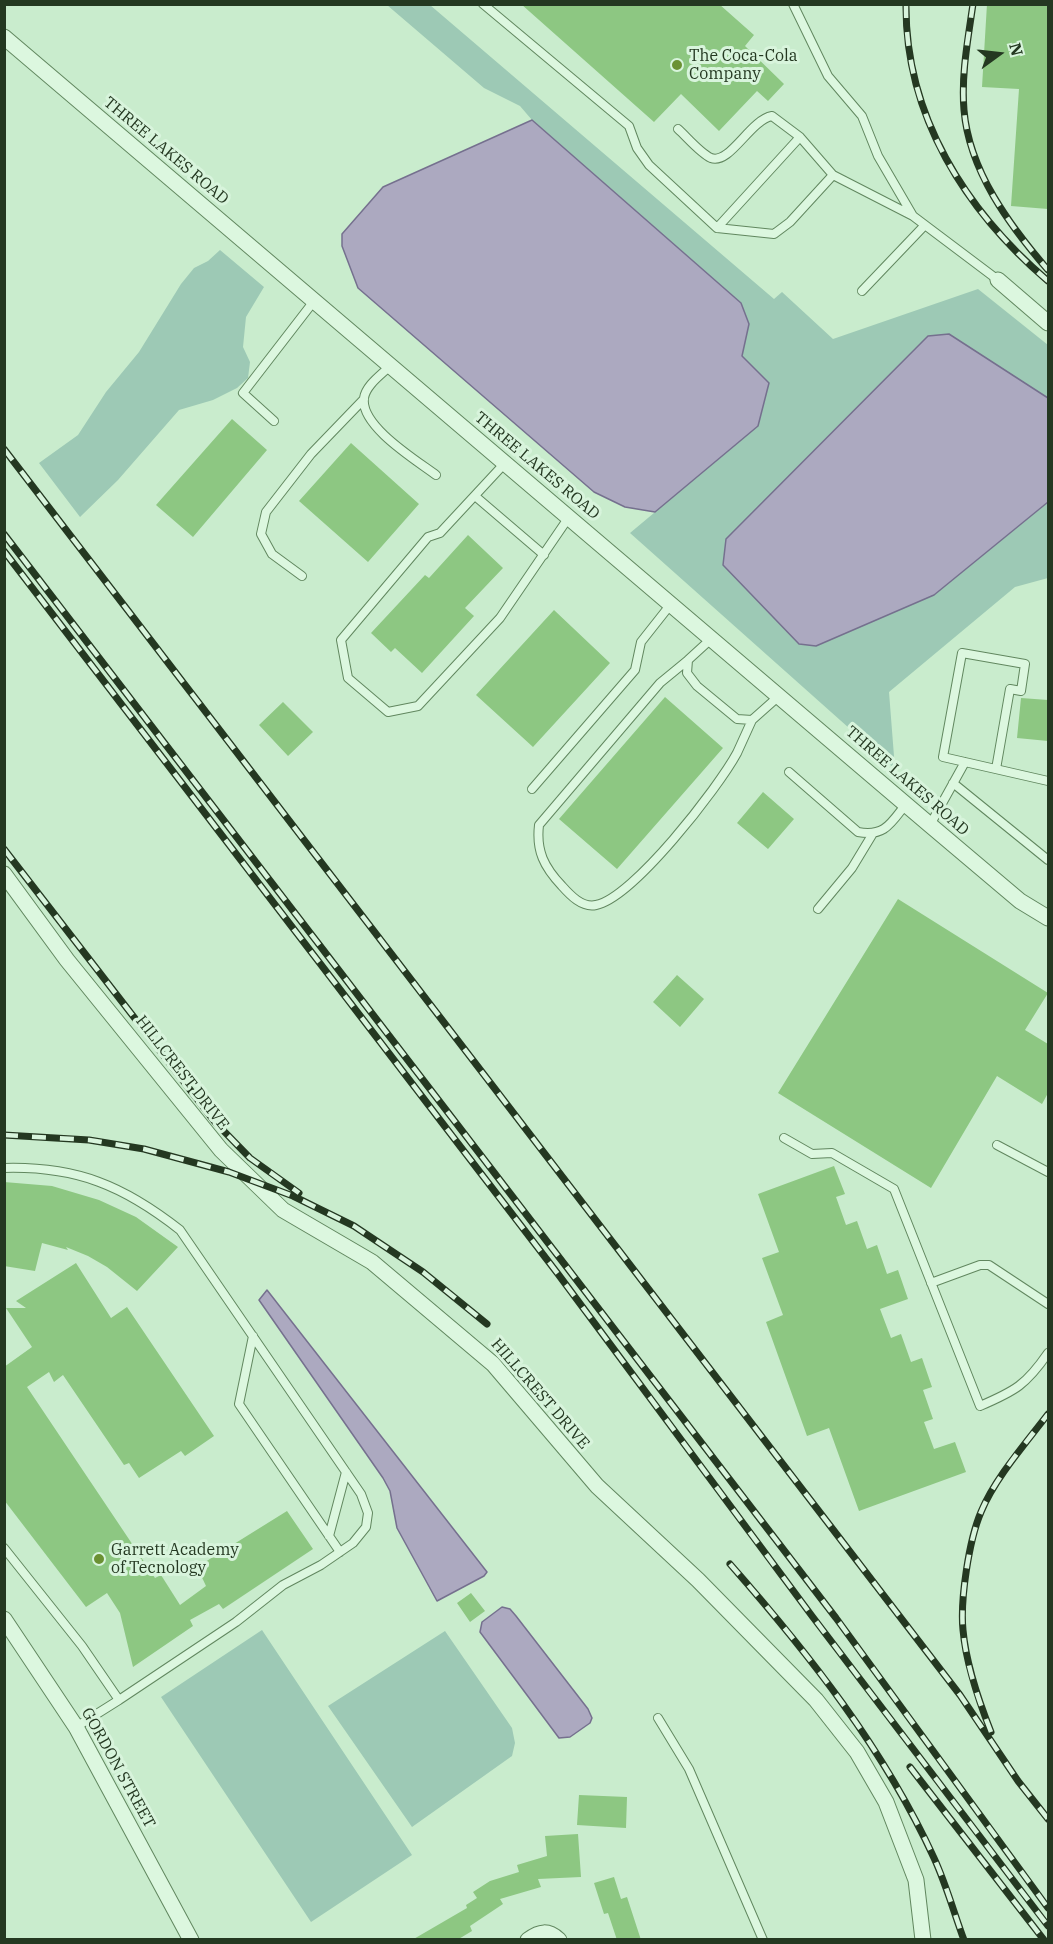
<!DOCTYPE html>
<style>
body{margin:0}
#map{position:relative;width:1053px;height:1944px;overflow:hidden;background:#c9eccd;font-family:"IBM Plex Serif",serif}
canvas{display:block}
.frame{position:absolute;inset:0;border:6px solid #243821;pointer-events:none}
.north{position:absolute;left:969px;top:24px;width:60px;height:60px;-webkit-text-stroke:4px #d8f4dc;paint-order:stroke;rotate:75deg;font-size:16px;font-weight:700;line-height:24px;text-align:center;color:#243821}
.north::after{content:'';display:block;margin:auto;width:21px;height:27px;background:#243821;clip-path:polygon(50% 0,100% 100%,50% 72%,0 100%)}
</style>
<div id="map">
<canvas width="1053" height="1944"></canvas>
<div class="frame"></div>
<div class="north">N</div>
</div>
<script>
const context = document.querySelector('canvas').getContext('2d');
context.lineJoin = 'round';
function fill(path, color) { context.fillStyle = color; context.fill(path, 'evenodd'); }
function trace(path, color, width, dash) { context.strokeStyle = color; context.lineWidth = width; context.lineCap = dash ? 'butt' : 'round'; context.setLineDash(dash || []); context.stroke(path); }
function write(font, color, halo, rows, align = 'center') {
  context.font = font + ' "IBM Plex Serif",serif'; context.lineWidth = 6; context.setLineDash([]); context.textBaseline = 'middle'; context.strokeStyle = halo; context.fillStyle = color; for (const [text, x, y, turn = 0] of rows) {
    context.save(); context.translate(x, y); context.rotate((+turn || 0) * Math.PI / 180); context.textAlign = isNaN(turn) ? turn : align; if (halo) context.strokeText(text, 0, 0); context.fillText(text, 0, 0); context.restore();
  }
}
fill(new Path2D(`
 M387 5H430L774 299 782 292 833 339 978 289 1048 345V398L949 335 934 595 1048 502V578L1015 587 889 692 895 769 630 533 758 426 742 356 749 324 741 303 532 120 520 106 484 88Z
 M220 250 264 287 246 317 243 347 250 362 248 378 237 388 213 400 179 410 118 480 80 517 39 463 78 435 106 392 139 352 181 284 194 268 208 261Z
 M262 1630 412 1855 311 1922 161 1697Z
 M445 1631 512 1728 515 1743 512 1756 412 1827 328 1706Z`), '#9dc9b5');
const water = new Path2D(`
 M532 120 741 303 749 324 742 356 769 383 758 426 655 512 625 507 594 492 358 288 342 246V234L383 187Z
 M949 334 1048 398V502L934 595 816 646 799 644 723 565 726 539 928 336Z
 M267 1290 487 1572 484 1576 437 1601 397 1528 390 1491 383 1478 259 1300Z
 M502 1607 510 1609 516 1616 588 1709 592 1718 590 1723 570 1737 559 1738 480 1632 482 1622Z`);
fill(water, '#aca9c0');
trace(water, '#75708e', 1.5);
fill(new Path2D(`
 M521 4H719L754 35 745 46 784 84 768 101 757 91 719 131 681 94 654 122Z
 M987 4H1048V209L1011 206 1019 89 982 87Z
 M232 419 267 450 193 537 156 505Z
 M351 443 419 504 368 562 299 501Z
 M468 535 503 568 465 608 474 616 422 673 395 648 391 652 371 633 425 575 429 578Z
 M554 610 610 663 533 747 476 695Z
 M665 697 723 748 617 869 559 819Z
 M1021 698 1048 700V741L1017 738Z
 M283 702 313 732 288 756 259 725Z
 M763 792 794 819 768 849 737 823Z
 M898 899 1048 993 1025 1030 1048 1044V1093L1042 1104 997 1076 931 1188 778 1093Z
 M677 975 704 999 680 1027 653 1002Z
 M834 1166 845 1194 836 1197 846 1225 857 1221 867 1249 877 1245 887 1274 898 1270 908 1299 880 1309 891 1338 901 1334 911 1362 922 1358 932 1387 923 1390 933 1419 924 1422 934 1449 955 1442 966 1472 859 1511 829 1428 807 1436 766 1322 783 1315 762 1258 779 1252 758 1194Z
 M4 1182 52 1186 99 1200 136 1217 178 1247 137 1291 107 1267 88 1256 66 1247 68 1250 42 1243 35 1271 4 1266Z
 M76 1263 111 1318 127 1307 214 1436 185 1456 181 1451 139 1478 129 1463 124 1465 63 1375 54 1382 49 1372 27 1387 155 1578 161 1575 180 1605 206 1586 197 1567 287 1511 313 1549 223 1609 219 1604 190 1620 193 1626 133 1667 120 1613 107 1593 86 1607 4 1500V1367L32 1347 6 1308H26L16 1301Z
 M471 1593 485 1611 470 1622 457 1603Z
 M579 1795 627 1797 626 1828 577 1825Z
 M578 1834 581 1877 538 1879 541 1887 500 1899 503 1904 470 1926 472 1931 457 1940H412L467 1908 466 1905 477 1898 473 1892 490 1881 519 1872 517 1865 547 1856 545 1836Z
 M614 1877 621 1899 627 1897 641 1940H617L608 1913 604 1914 594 1883Z`), '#8dc782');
const lane = new Path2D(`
 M483 4 629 126 637 148 649 165 717 228 774 234 790 222 833 175 913 216
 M793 4 828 76 862 116 878 156 913 216 998 280
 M678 129C687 137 700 153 711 158 730 165 750 120 772 116L800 137 833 175
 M717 228 800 137
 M862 291 924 226
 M390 366C381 375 366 385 364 398 360 426 416 460 436 475
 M274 421 243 393 314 301
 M505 463 440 533 428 537 341 640 348 678 388 712 418 706 500 618 569 517
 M475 496 544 555
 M302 576 272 554 261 534 266 512 311 454 364 399
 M711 639 688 660 687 673 697 686 737 719 752 720 779 696
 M688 660 660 683 539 825C536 851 544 867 562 886 570 895 582 908 596 905 633 898 718 788 737 753 742 742 747 731 752 720
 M996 769 1010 689 1021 691 1025 664 962 653 943 757 1048 781
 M789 772 858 832C885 837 891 823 906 804
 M953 783 1048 860
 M532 789 635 670 641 642 671 604
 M930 825 965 762
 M818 909 852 868 872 835
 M784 1138 812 1154 832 1153 894 1189 980 1406C1015 1391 1026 1385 1048 1353
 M997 1145 1048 1172
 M4 1168C77 1166 124 1186 180 1230L361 1494 368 1513 366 1527 353 1543 321 1565 283 1585 236 1622 119 1700
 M931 1283 980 1265H989L1048 1304
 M253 1336 239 1404 340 1552
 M329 1536 346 1472
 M4 1548 82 1646 119 1700 76 1727
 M658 1718 689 1769 763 1940`);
const street = new Path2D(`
 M4 37 930 825 1020 901 1048 918
 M998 280 1048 323
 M4 874 67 960 221 1150 283 1210 372 1262 493 1364 597 1486 698 1580 816 1700 857 1752 886 1802 916 1880 923 1940
 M4 1619 76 1727 191 1940
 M528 1940C540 1931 548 1930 559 1940`);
trace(lane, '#61875f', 10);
trace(street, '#61875f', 17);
trace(lane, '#dcf7df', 8);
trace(street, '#dcf7df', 15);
const rail = new Path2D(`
 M906 4C905 116 966 211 1048 281
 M973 4C968 39 961 75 964 110 969 171 1010 226 1048 270
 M4 449 960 1695 1018 1781 1048 1819
 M4 534 836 1618 1048 1908
 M4 551 558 1274 812 1616 1048 1926
 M4 849 215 1122 250 1158 299 1193
 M4 1135 89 1140 144 1149 229 1172 293 1196 354 1226 423 1272 487 1324
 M730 1564C809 1654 884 1749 934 1858 946 1884 954 1913 964 1940
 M991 1732C978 1699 966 1664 963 1630 960 1600 969 1540 981 1512 995 1478 1026 1443 1048 1414
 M910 1767 1044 1940`);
trace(rail, '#243821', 7);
trace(rail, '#d8f4dc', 4.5, [14]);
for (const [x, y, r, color] of [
 [677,65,6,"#6b9133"],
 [99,1559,6,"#6b9133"]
]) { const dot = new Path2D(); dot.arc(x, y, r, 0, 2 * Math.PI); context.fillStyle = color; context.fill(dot); trace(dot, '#d8f4dc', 2); }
write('16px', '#243821', '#d8f4dc', [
 ["The Coca-Cola",689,56],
 ["Company",689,74],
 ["Garrett Academy",111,1550],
 ["of Tecnology",111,1568]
], 'left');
write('16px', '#243821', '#d8f4dc', [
 ["THREE LAKES ROAD",166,151,40],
 ["THREE LAKES ROAD",537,466,40],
 ["THREE LAKES ROAD",907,781,41],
 ["HILLCREST DRIVE",182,1073,52],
 ["HILLCREST DRIVE",540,1394,49],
 ["GORDON STREET",118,1768,61]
]);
</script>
